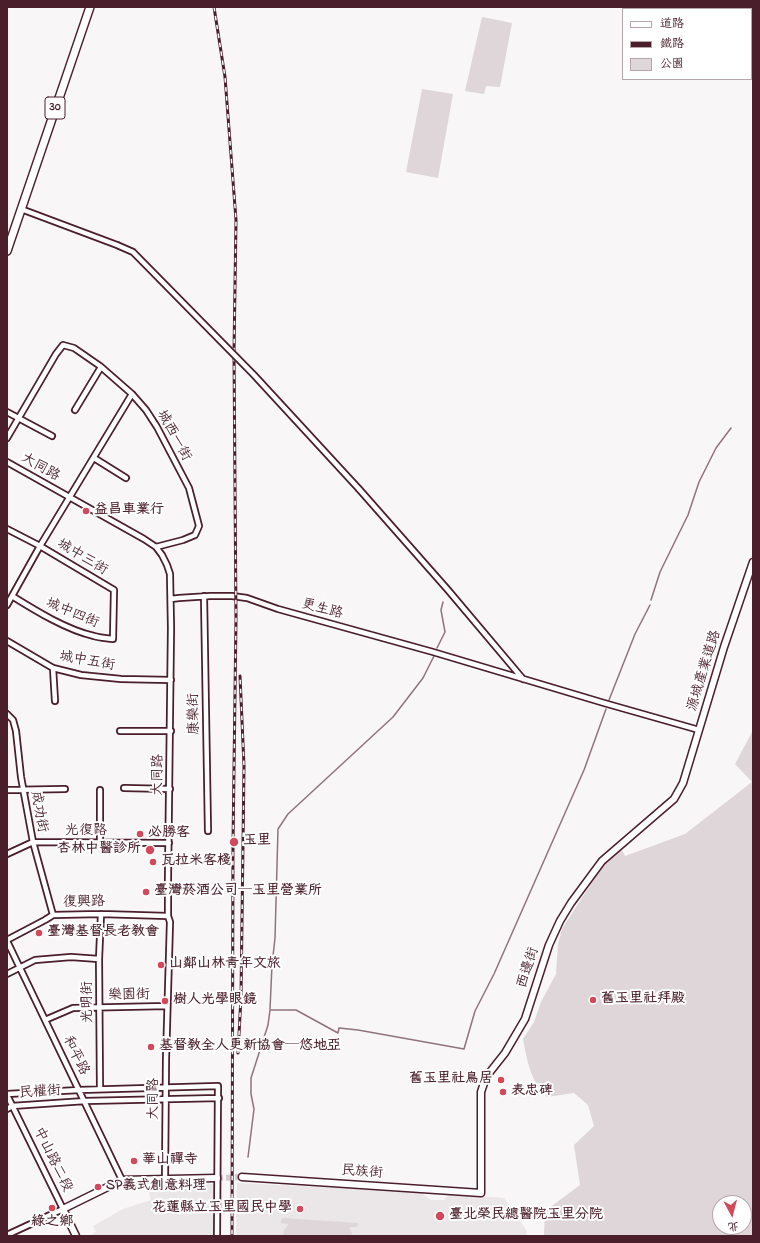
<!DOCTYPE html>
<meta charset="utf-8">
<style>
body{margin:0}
#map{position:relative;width:760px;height:1243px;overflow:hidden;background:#f8f6f7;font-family:"Indie Flower","LXGW WenKai TC",sans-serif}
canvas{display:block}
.frame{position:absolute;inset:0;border:8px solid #4a1f2b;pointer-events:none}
.legend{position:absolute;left:622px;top:8px;width:130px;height:72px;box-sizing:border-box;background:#fff;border:1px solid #b7a5aa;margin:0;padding:5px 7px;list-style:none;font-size:12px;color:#4a1f2b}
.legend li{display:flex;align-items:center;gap:8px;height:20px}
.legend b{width:20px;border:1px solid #b7a5aa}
.north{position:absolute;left:712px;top:1195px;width:40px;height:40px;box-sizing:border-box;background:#fff;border:1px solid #b7a5aa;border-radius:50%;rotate:173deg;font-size:11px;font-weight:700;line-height:16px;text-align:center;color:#4a1f2b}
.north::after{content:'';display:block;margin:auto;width:14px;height:18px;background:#d1495b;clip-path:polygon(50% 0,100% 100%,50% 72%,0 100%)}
</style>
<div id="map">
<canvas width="760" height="1243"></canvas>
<div class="frame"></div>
<ul class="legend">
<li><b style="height:5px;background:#fff"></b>道路</li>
<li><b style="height:5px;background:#4a1f2b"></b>鐵路</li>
<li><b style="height:11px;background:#ded6d9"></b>公園</li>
</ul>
<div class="north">北</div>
</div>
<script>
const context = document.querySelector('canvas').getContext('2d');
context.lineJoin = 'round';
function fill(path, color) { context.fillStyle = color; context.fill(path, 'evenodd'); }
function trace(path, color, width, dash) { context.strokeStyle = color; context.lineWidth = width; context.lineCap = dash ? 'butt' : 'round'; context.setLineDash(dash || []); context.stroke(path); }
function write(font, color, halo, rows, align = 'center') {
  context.font = font + ' "Indie Flower","LXGW WenKai TC",sans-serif'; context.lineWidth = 4; context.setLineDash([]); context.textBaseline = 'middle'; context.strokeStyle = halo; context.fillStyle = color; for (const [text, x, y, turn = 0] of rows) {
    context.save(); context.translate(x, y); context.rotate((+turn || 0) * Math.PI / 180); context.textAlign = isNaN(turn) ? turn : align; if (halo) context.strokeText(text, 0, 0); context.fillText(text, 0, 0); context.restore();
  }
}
fill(new Path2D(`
 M237 1183 420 1192 431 1200H444L449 1194 504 1198 527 1231 526 1236H236Z
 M213 1184V1236H89L96 1232 93 1226 123 1209 151 1200 147 1185Z`), '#ebe6e8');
fill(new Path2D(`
 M482 17 512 23 500 87 486 86 484 94 465 91Z
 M422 89 453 94 438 178 406 172Z
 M752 732H753V1236H544L545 1211 580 1185 574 1145 594 1126 588 1105 574 1093 547 1097C531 1083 527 1060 523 1039L534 1022 541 1002 556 974 558 944 562 929 606 860 622 850 625 856 685 834 752 782 735 764ZM720 1203H744V1227H720Z
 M282 1218 358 1223 357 1227H349L353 1236H283L284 1230 289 1224 281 1223Z`), '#ded6d9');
trace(new Path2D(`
 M651 600 660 572 688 515 699 482 716 448 731 428
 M437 648 445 632 441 610 443 602
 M609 700 635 634 650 605
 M270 1009 272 965 275 938 278 829 288 814 393 717 423 678 434 656
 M248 1157 254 1109 251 1094V1078L268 1025 270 1010H296L338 1033 339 1028 358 1030 464 1049 475 1011 494 974 584 770 606 709`), '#8f747b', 1.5);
trace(new Path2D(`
 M217 1178 242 1177`), '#d5cbce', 6, [6, 3]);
const street = new Path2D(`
 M21 209 117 245
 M75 410 101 367
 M7 412 52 436
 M7 438 56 354 63 345 74 348 100 366 132 394 146 410 157 427 189 488 199 526 195 535 183 540 156 547
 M94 458 126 478
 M7 462 144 539 156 547 162 555 167 565 170 574 171 628 168 878V916L170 922 166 1059 165 1178
 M359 489 448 590 523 679
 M7 529 40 546 114 590 113 639C107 638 100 638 94 636 67 630 36 611 12 596
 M204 596 208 831
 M171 599 179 598 210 596H232L247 598 278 609 433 652 604 703 699 730
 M7 605 40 546 132 394
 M7 641 53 668 81 675 121 679 171 680
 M53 668 55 701
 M7 714 13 720 16 731 21 777 33 842 53 915
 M120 731H171
 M124 788 170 789
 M7 790 65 789
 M100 790V843
 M7 854 33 842 169 843
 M7 940 45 920 53 915 101 914 168 916
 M7 941 122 1180
 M7 974 35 960 71 957 99 959
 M45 1020 73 1008 167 1006
 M100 1089 99 959 101 914
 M7 1094 79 1090 218 1086 217 1236
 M7 1095 63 1209 7 1235
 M7 1109 12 1106 85 1101 219 1098`);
const secondary = new Path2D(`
 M242 1177 481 1193V1092L486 1077 505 1053 525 1019 549 945 560 921 571 903 602 861 674 799 683 783 724 647 753 562
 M76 1236 63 1209 122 1180 217 1178`);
const primary = new Path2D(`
 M7 251 90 7`);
trace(street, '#4a1f2b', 8);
trace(secondary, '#4a1f2b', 9);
trace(primary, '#4a1f2b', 10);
trace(street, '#fff', 4.5);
trace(secondary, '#fff', 6);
trace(primary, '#fff', 7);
const rail = new Path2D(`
 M214 7 225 77 236 220 234 352 236 619 233 844 232 1236
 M238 1053 241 997 244 766 240 676`);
trace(rail, '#4a1f2b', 3);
trace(rail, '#fff', 1.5, [4.5]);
const streetBridge = new Path2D(`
 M117 245 133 252 254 375 359 489`);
trace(streetBridge, '#4a1f2b', 8, []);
trace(streetBridge, '#fff', 4.5);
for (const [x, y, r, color] of [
 [86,511,4,"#d1495b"],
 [140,834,4,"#d1495b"],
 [234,842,5,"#d1495b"],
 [150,850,5,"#d1495b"],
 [153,862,4,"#d1495b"],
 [146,892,4,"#d1495b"],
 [39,933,4,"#d1495b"],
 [161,965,4,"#d1495b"],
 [593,1000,4,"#d1495b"],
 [165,1001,4,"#d1495b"],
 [151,1047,4,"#d1495b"],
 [501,1080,4,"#d1495b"],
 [503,1092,4,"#d1495b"],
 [134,1161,4,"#d1495b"],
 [98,1187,4,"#d1495b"],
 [52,1208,4,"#d1495b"],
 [300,1209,4,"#d1495b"],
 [440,1216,5,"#d1495b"]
]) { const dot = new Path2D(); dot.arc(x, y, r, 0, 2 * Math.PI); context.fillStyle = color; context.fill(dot); trace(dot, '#fff', 1.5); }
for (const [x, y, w] of [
 [55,108,20]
]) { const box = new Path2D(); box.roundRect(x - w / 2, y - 11, w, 22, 3); context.fillStyle = '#fff'; context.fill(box); trace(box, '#4a1f2b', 1); }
write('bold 13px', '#4a1f2b', null, [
 ["30",55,108]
]);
write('14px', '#4a1f2b', '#fff', [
 ["城西一街",173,436,61],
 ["大同路",40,468,29],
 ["城中三街",82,558,31],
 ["更生路",322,610,15],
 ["城中四街",72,614,23],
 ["城中五街",87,662,10],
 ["源城產業道路",705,671,-73],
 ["康樂街",195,714,-91],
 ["大同路",159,775,-89],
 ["成功街",38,812,80],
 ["光復路",86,832],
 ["復興路",84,903,-1],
 ["西邊街",529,968,-72],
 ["樂園街",129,996,-1],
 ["光明街",89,1002,-90],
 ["和平路",75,1056,64],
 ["民權街",40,1093,-4],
 ["大同路",155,1099,-90],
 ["中山路二段",52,1160,64],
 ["民族街",362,1173,4]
]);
write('bold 14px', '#4a1f2b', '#fff', [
 ["益昌車業行",94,511],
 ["必勝客",148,834],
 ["玉里",243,842],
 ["杏林中醫診所",141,850,"right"],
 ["瓦拉米客棧",161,862],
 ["臺灣菸酒公司─玉里營業所",154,892],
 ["臺灣基督長老教會",47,933],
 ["山鄰山林青年文旅",169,965],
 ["舊玉里社拜殿",601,1000],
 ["樹人光學眼鏡",173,1001],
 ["基督教全人更新協會─悠地亞",159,1047],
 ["舊玉里社鳥居",493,1080,"right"],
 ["表忠碑",511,1092],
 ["華山禪寺",142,1161],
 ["SP義式創意料理",106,1187],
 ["花蓮縣立玉里國民中學",292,1209,"right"],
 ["臺北榮民總醫院玉里分院",449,1216],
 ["綠之鄉",52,1223,"center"]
], 'left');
</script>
